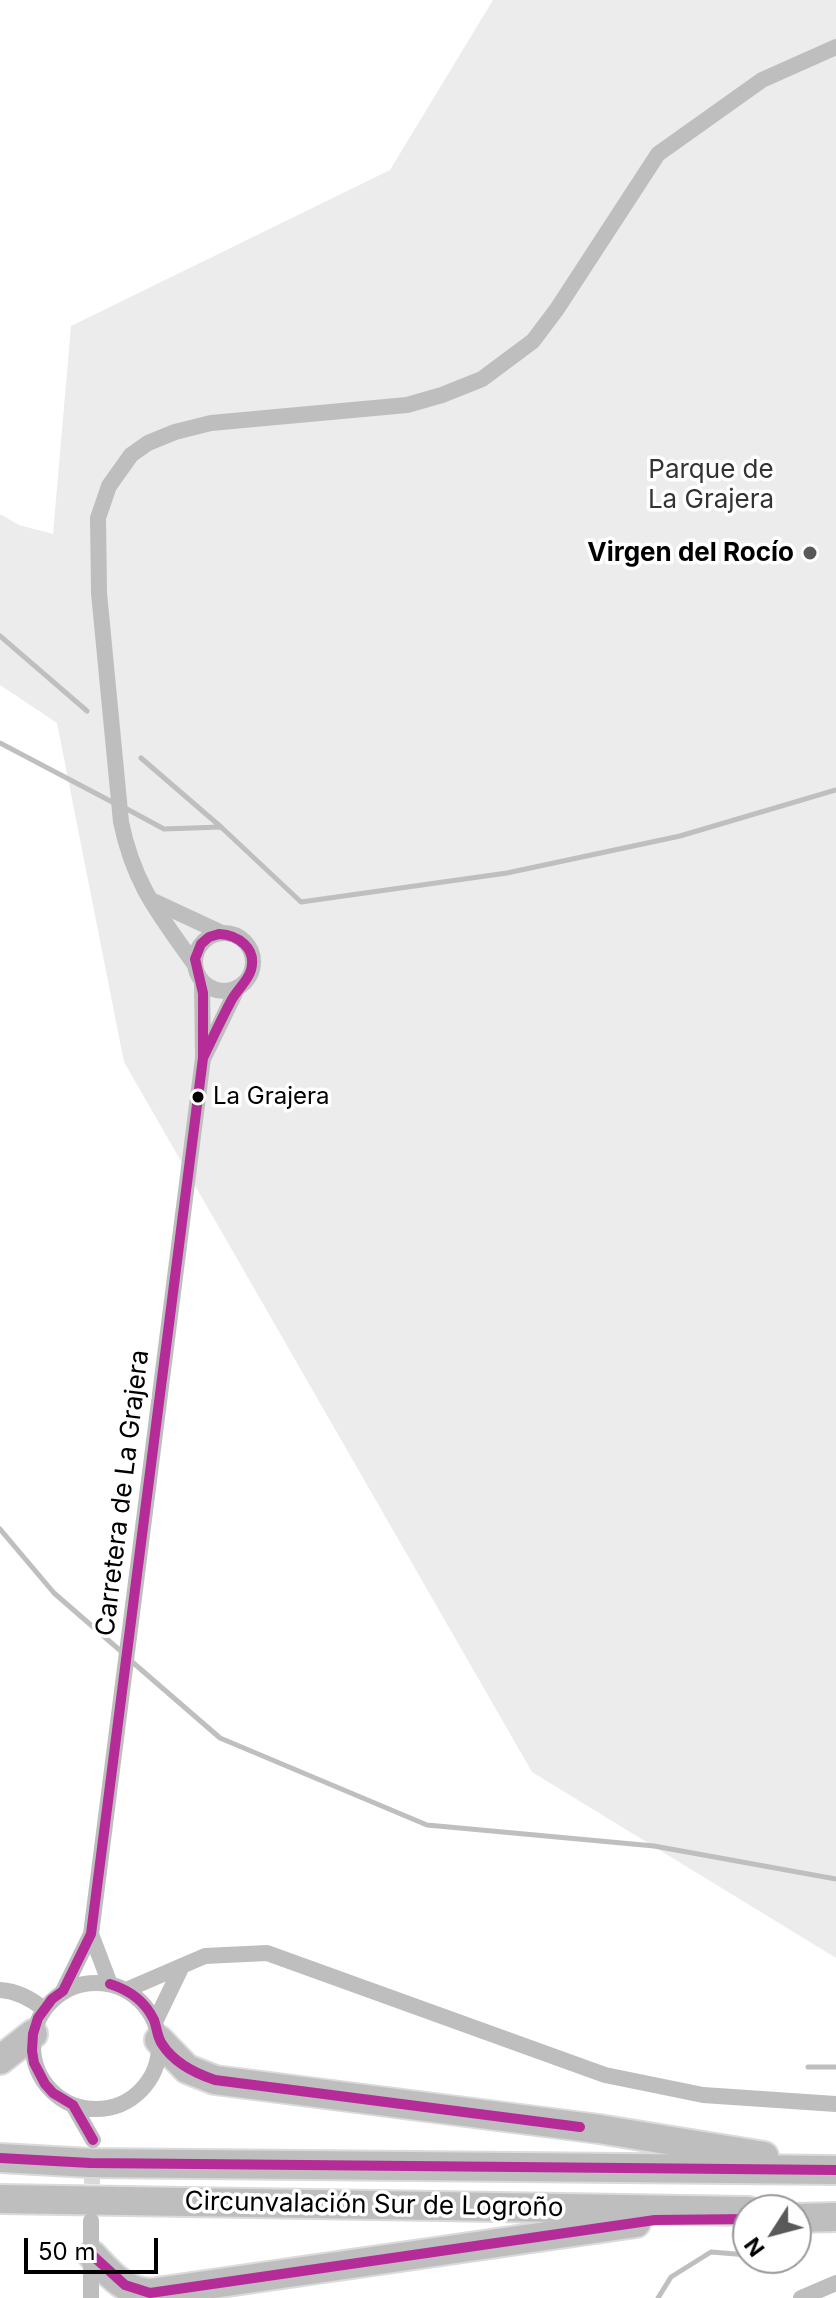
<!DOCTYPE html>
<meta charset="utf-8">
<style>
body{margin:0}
#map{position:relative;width:836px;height:2298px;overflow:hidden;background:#fff;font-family:Inter,sans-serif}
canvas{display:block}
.north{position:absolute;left:732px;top:2194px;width:80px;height:80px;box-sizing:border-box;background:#fff;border:2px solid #999;border-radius:50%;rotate:234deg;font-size:22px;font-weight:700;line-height:32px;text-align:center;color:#000}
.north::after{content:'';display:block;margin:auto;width:28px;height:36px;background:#595959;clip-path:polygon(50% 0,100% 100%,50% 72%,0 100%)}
.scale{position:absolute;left:24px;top:2238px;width:134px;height:36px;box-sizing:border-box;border:4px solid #000;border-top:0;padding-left:10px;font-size:24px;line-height:28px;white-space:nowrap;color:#000;-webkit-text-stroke:6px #fff;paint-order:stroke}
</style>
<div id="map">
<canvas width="836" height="2298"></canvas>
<div class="north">N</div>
<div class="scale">50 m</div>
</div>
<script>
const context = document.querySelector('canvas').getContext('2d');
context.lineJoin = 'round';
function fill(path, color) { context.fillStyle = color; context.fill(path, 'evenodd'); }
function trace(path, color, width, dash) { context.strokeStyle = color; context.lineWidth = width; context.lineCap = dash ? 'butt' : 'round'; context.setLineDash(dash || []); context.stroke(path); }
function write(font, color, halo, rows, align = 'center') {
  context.font = font + ' Inter,sans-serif'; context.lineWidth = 7; context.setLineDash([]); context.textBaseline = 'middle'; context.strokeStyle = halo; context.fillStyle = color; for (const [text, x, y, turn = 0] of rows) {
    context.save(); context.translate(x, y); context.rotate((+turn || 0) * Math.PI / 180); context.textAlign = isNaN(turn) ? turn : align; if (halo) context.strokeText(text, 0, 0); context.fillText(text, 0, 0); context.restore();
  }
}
fill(new Path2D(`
 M493 0H836V1958L532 1772 124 1062 57 723 0 685V514L19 525 53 534 71 326 390 170Z`), '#ececec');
trace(new Path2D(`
 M0 636 87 711
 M0 743 116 804
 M141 758 221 827 301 902 507 873 680 836 836 790
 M125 808 164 829 221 827
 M0 1529 54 1593 123 1653
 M130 1660 220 1738 427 1825 654 1846 836 1879
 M808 2067H836
 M658 2298 671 2277 711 2252 748 2255`), '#bfbfbf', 5);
trace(new Path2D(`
 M91 2208 93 2155`), '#d9d9d9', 16, [16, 8]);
const highway = new Path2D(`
 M159 2040 187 2069 215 2080 599 2129 764 2156
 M0 2060 33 2034
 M0 2158 90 2163 836 2170
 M0 2199 748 2211
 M796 2218 836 2217
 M92 2255C110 2274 123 2291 150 2293L636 2223`);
trace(highway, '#dbdbdb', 32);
trace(new Path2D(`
 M151 900 222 933
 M195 962a29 29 0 1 1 58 0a29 29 0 1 1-58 0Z
 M195 965C159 914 134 885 121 822L99 593 98 518 109 486 131 455 148 443 175 432 211 423 407 405 442 395 482 379 533 341 557 309 658 154 762 80 836 47
 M204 1057 238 987
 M91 1934 110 1984
 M33 2046a63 63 0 1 1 126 0a63 63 0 1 1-126 0Z
 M0 1990C17 1991 30 1998 44 2009
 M126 1990 205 1956 267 1953 605 2075 703 2095 836 2104
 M63 1991 91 1934 203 1058 202 981
 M155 2022 181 1968
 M73 2105 93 2140
 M91 2221V2298
 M801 2298 836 2283`), '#bebebe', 16);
trace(highway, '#bebebe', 28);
trace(new Path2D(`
 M219 934C238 935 257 948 251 970 248 981 236 991 231 1001 221 1020 212 1039 203 1058V993L195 959 201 944 209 937Z
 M110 1984C129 1990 145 2001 154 2020 157 2028 157 2037 162 2044 174 2063 194 2073 215 2080L580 2127
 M93 2140 73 2105 53 2093 45 2084 34 2063 32 2051 33 2034 38 2018 52 1999 63 1991 91 1934 203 1058
 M0 2158 90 2163 836 2170
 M92 2255 125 2285 150 2293 655 2220 748 2219`), '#b52b97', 10);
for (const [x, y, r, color] of [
 [810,553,8,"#595959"],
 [198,1097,7,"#000"]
]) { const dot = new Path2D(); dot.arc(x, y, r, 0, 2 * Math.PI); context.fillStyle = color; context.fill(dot); trace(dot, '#fff', 3); }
write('24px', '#000', '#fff', [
 ["La Grajera",213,1097]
], 'left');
write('26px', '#333', '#fff', [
 ["Parque de",711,470],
 ["La Grajera",711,500]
]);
write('bold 26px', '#000', '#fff', [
 ["Virgen del Rocío",794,553]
], 'right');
write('26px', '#000', '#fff', [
 ["Carretera de La Grajera",123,1493,-83],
 ["Circunvalación Sur de Logroño",374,2205,1]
]);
</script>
